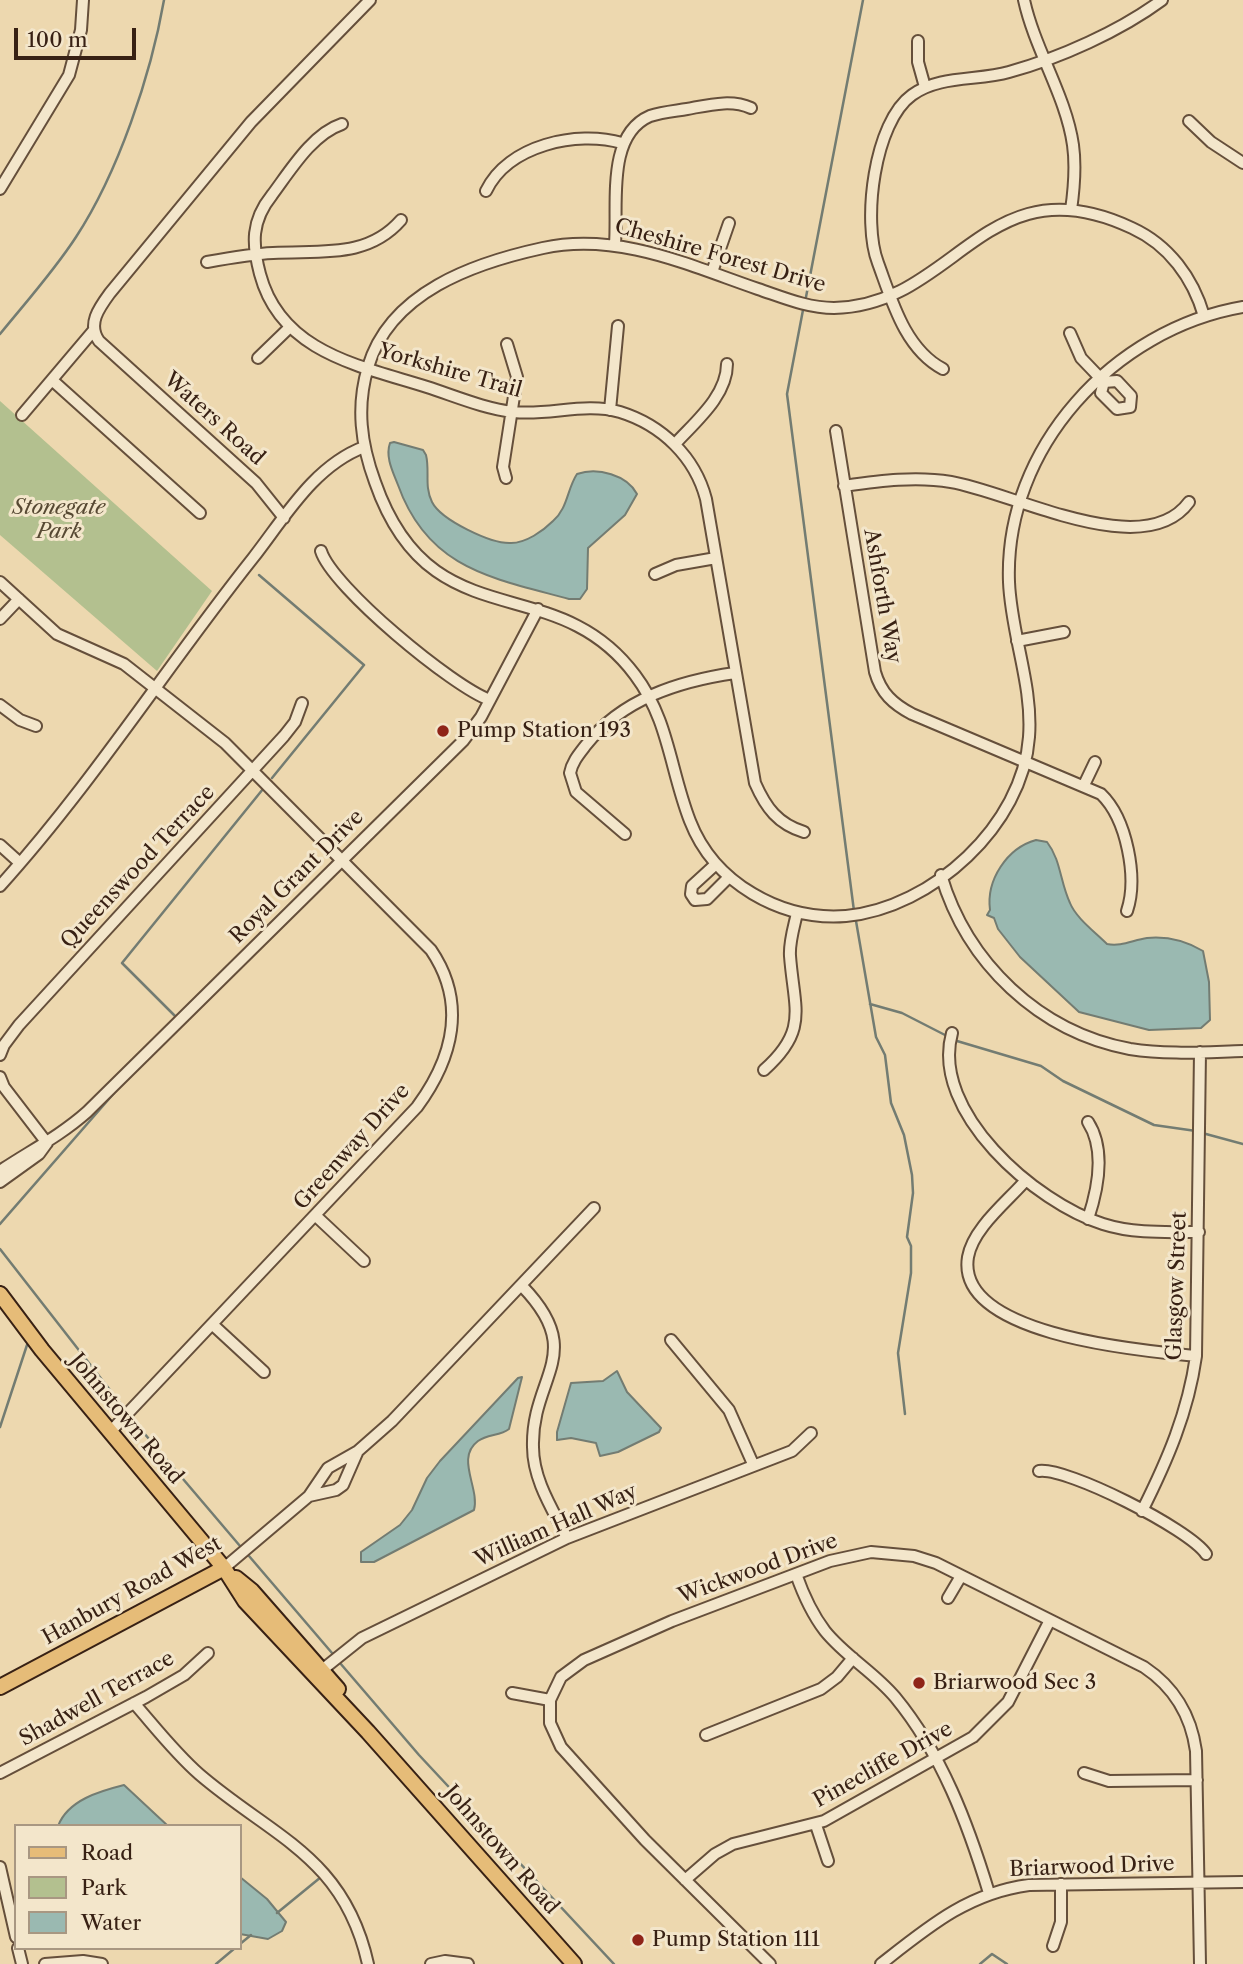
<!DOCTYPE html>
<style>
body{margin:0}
#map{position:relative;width:1243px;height:1964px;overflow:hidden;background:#edd8af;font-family:"Libre Caslon Text",serif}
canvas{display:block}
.legend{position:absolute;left:14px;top:1824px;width:228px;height:126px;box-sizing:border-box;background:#f3e6cb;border:2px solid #a89782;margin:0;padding:9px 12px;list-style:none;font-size:21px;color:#382114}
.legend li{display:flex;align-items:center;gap:14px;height:35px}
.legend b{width:35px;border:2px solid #a89782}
.scale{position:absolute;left:14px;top:28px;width:122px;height:32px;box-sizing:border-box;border:4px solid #382114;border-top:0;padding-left:9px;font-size:21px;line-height:24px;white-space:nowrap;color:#382114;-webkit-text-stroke:5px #f3e6cb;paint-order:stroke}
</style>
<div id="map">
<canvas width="1243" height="1964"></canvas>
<ul class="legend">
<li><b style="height:9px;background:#e6bc78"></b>Road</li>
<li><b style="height:19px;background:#b3c08f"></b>Park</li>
<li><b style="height:19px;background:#9ab9b1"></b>Water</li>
</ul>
<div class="scale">100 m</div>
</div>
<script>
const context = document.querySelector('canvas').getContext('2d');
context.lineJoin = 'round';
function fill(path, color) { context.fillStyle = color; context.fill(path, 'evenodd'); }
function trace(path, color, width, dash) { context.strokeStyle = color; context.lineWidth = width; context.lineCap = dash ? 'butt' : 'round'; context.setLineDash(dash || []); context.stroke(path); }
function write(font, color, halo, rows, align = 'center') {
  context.font = font + ' "Libre Caslon Text",serif'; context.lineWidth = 6; context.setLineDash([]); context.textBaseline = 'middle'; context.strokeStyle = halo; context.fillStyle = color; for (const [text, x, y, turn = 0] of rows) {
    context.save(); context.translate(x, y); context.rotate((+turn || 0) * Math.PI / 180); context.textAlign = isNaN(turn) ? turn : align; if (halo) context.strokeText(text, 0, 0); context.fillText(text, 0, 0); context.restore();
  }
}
fill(new Path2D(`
 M0 401 212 591 157 671 0 535Z`), '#b3c08f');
const water = new Path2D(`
 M394 442 423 450 426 455C430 471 424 486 432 502 441 520 491 544 511 543 526 543 543 531 553 521 568 508 567 489 577 474 598 467 627 475 637 494L625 515 588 548 587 589 580 599H569C492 578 428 569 398 485 393 472 385 457 390 443Z
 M1036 840 1047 842C1061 860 1060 882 1070 903 1076 918 1095 932 1107 944 1121 947 1133 940 1147 938 1167 936 1186 941 1203 951L1209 982 1210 1020 1201 1028 1149 1030 1079 1012 1020 957 998 929 994 918 987 915 990 910C986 880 1007 848 1036 840Z
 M617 1371 627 1392 661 1428 659 1432 618 1452 600 1456 596 1443 571 1438 557 1440V1432L571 1383 603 1381Z
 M522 1377 509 1429C500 1436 488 1434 478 1441 455 1458 480 1488 474 1510L374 1562H361V1552L400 1525 412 1510 427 1478 440 1461 518 1378Z
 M124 1785 168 1826H58C68 1800 100 1791 124 1785Z
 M240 1877 267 1899 286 1922 282 1931 268 1939 240 1934Z`);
fill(water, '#9ab9b1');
trace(water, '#737c72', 2);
trace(new Path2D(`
 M806 297 863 0
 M803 310 787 394 854 911
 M0 334C26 302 54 271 76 237 118 173 151 75 164 0
 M259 575 364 665 272 778
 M856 921 876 1037 885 1055 891 1103 904 1135 912 1175 913 1193 907 1237 911 1246V1273L898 1353 905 1414
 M870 1004 902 1013 945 1035
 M178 1019 122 963 263 789
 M957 1041 1041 1066 1063 1081 1154 1125 1196 1131
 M1206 1134 1243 1144
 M0 1224 115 1092
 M0 1249 124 1408
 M132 1419 240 1546
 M0 1427 27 1345
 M249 1556 332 1653
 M340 1663 419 1755 614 1964
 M277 1913 321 1877
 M240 1944 251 1935
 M216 1964 235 1948
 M980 1964 992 1954 1007 1964`), '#737c72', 2.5);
const minor = new Path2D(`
 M1024 0C1035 50 1066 96 1073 145 1076 166 1074 189 1071 210
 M918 41V62L925 87
 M1189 121 1211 142 1243 163
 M342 124C312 134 290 171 272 195 251 221 252 244 260 274 281 353 361 366 427 387 455 396 485 409 514 412 549 416 585 402 620 412 662 425 695 457 706 499L755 783C766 808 778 824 804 832
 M0 189 69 75 81 30 83 0
 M486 191C508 145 577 130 622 143
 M615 244C618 204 606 135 650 116 662 112 675 111 687 109 709 105 731 99 751 108
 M207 262C229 258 251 254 273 253 320 250 367 259 401 220
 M712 272 729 223
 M1204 316C1193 278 1169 245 1132 228 986 159 956 306 834 308 807 308 782 297 758 289 688 265 618 232 543 248 474 263 390 292 368 367 356 407 361 444 375 482 431 643 554 566 635 675 669 720 670 770 690 821 714 883 781 921 846 916 932 908 1023 825 1029 737 1033 685 1011 634 1009 582 1004 448 1114 329 1243 307
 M1070 333 1081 358 1104 382 1101 393 1117 409 1130 407 1131 396 1117 381 1104 382
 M258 358 290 327
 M943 369C905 349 892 301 878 263 862 222 874 122 912 95 939 75 978 81 1009 72 1060 58 1120 31 1162 0
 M52 380 200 513
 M610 410 618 326
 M22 415 94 330
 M836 431 875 672C881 693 893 704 912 714L1101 794C1127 819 1138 878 1127 911
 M675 444C695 422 727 396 727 364
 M506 478 503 467 517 377 507 344
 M844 486C880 481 915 476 951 482 1012 492 1144 564 1189 502
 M284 518 256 483 99 341C87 324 99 308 110 293L251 122 370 0
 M321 551C332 587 453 687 490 700
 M655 574 676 565 716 558
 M0 582 57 634 124 664 225 743 431 950C467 1003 453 1058 417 1107L110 1432
 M0 619 19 599
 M1017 641 1064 632
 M0 705 20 720 36 726
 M1084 785 1095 762
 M625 834 576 792 570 773C572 762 579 754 586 745 622 699 679 681 735 673
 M0 845 20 863
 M716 864 692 886 691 894 695 900 707 899 729 877
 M941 875C967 963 1039 1032 1130 1049 1167 1055 1206 1052 1243 1051
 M0 886C93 783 167 666 253 558 285 517 314 466 364 447
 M952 1033C930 1112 1036 1203 1103 1224 1134 1234 1167 1232 1199 1232
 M0 1055 4 1045 19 1025 284 736 295 722 302 703
 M764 1070C809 1030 794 1009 790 956 789 942 794 927 797 913
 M0 1077 4 1087 47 1143
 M0 1171C30 1151 60 1136 87 1112L463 741 481 717 538 609
 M1026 1180C1008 1201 973 1228 968 1257 955 1336 1145 1351 1196 1356
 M0 1182 39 1154 47 1143
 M316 1216 364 1261
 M1088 1219C1098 1189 1106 1150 1088 1122
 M522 1286C588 1354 531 1376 533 1447 533 1480 553 1510 567 1538
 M212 1324 264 1372
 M671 1340 729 1410 753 1464
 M1039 1471C1067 1467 1189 1529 1206 1554
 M309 1496 336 1490 343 1485 357 1453
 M1142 1511C1167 1461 1188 1413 1196 1356L1200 1052
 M224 1568 309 1496 328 1468 358 1451 392 1421 594 1208
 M796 1574C803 1594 812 1614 825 1631 845 1656 874 1672 895 1697 942 1754 968 1824 989 1893
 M948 1598 961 1576
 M322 1670 362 1638 567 1538 792 1451 811 1433
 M512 1693 550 1700
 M134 1703C155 1727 175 1753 199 1774 272 1837 344 1856 368 1964
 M706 1735 821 1689 837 1677 853 1658
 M0 1773 146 1697 184 1675 208 1653
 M1084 1773 1109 1781 1197 1780
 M816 1825 828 1861
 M0 1867 16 1937
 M685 1880 715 1854 733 1844 824 1821 973 1737 1008 1702 1050 1620
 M1053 1946 1061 1922V1884
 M18 1948 22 1964
 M45 1964 83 1961 102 1964
 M431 1964 445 1961 468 1964
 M770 1964 645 1840 561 1747 550 1723V1700L561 1677 584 1660 672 1621 830 1561 871 1552 914 1556 936 1563 1144 1667C1174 1687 1191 1715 1196 1751L1200 1964
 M881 1964C928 1927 968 1893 1029 1885L1243 1882`);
const major = new Path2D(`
 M0 1294 42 1350 224 1568 245 1601 368 1732 574 1964
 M236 1578 252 1591 338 1689
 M0 1687 224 1568`);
trace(minor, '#654f3b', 14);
trace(major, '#382114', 18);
trace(minor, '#f3e6cb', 10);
trace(major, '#e6bc78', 14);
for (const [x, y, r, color] of [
 [443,731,7,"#8f2418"],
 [919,1683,7,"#8f2418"],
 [638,1940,7,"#8f2418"]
]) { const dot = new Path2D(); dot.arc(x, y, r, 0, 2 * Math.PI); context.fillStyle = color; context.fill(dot); trace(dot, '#f3e6cb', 2.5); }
write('21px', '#382114', '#f3e6cb', [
 ["Cheshire Forest Drive",720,256,16],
 ["Yorkshire Trail",450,371,16],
 ["Waters Road",214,419,42],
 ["Ashforth Way",882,596,80],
 ["Queenswood Terrace",138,867,-47],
 ["Royal Grant Drive",297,877,-45],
 ["Greenway Drive",352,1147,-48],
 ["Glasgow Street",1177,1286,-88],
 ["Johnstown Road",126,1419,50],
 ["William Hall Way",556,1526,-24],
 ["Wickwood Drive",758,1569,-20],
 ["Hanbury Road West",132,1591,-29],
 ["Shadwell Terrace",97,1699,-29],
 ["Pinecliffe Drive",883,1765,-29],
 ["Johnstown Road",501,1850,49],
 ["Briarwood Drive",1092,1867,-2]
]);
write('italic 21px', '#574933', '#f3e6cb', [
 ["Stonegate",59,508],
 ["Park",59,532]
]);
write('21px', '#382114', '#f3e6cb', [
 ["Pump Station 193",457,731],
 ["Briarwood Sec 3",933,1683],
 ["Pump Station 111",652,1940]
], 'left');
</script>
